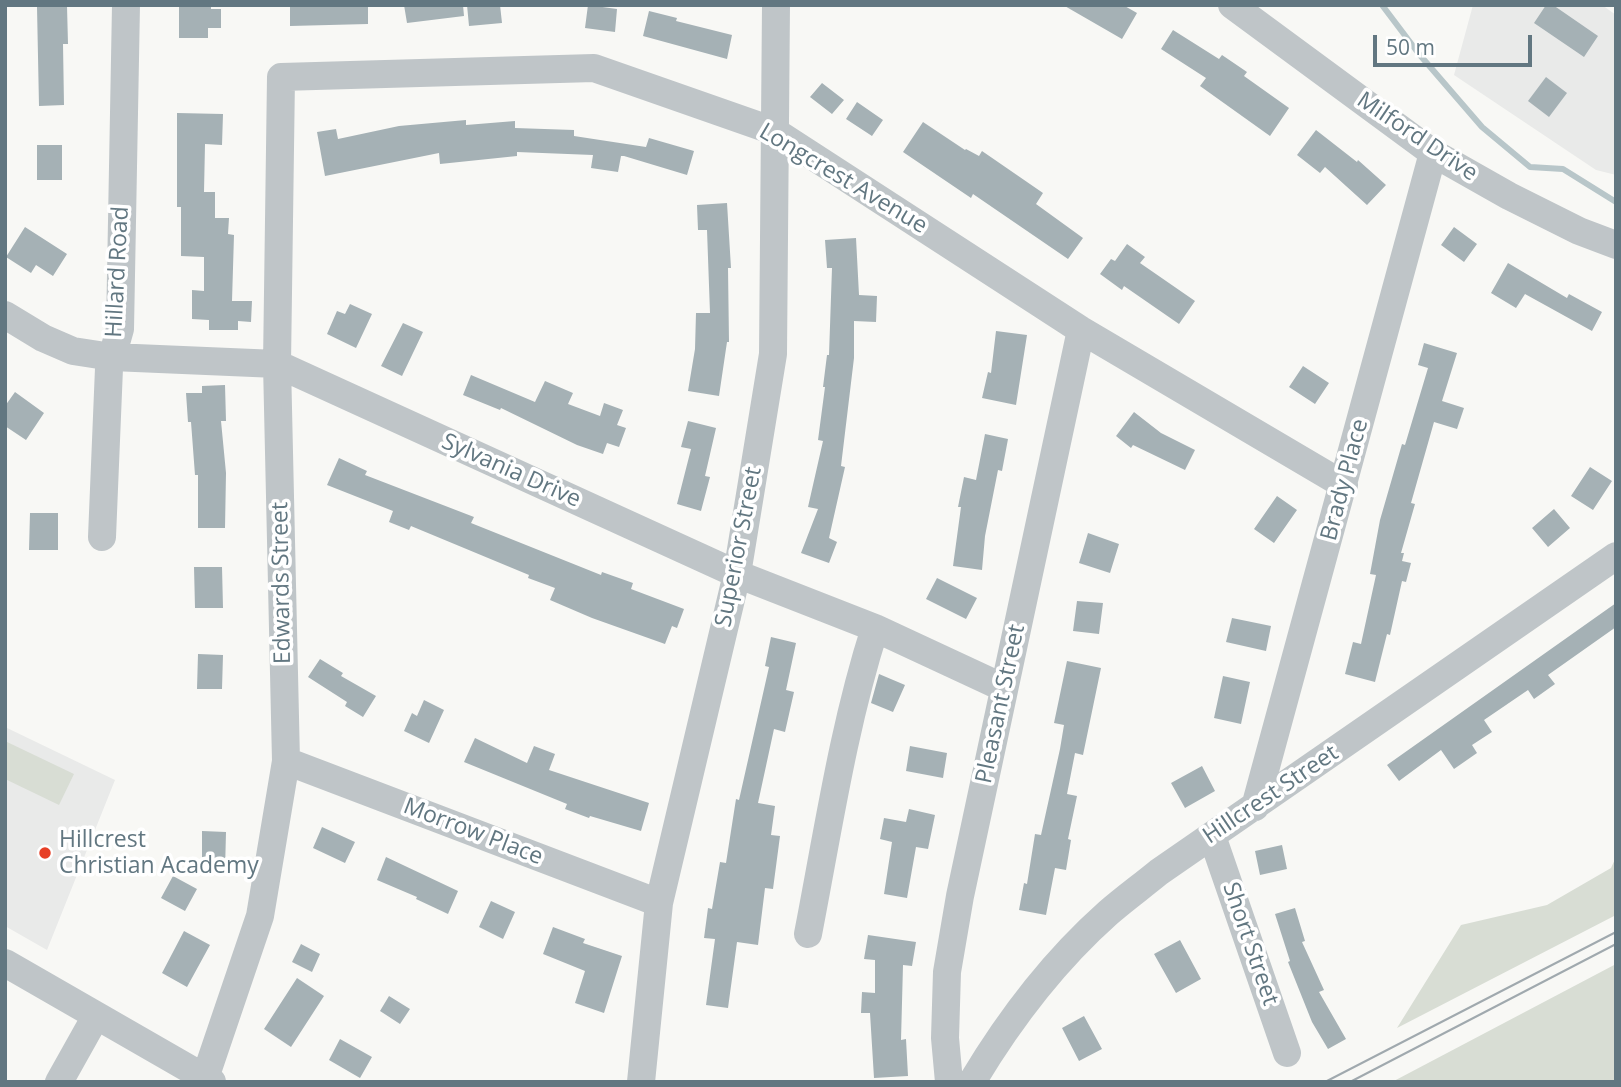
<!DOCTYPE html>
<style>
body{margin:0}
#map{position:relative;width:1621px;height:1087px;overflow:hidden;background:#f8f8f5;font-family:"Open Sans",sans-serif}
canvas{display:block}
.frame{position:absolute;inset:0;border:7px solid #627781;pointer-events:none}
.scale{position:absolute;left:1373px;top:35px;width:159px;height:32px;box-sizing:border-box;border:4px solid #627781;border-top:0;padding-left:9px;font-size:21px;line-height:24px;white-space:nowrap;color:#627781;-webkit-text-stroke:5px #fff;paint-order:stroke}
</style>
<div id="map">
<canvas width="1621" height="1087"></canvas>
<div class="frame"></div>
<div class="scale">50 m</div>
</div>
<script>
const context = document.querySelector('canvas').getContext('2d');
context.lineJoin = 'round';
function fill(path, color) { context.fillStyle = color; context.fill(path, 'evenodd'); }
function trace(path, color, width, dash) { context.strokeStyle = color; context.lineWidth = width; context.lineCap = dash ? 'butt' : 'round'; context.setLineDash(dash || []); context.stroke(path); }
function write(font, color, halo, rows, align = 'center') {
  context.font = font + ' "Open Sans",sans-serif'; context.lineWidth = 7; context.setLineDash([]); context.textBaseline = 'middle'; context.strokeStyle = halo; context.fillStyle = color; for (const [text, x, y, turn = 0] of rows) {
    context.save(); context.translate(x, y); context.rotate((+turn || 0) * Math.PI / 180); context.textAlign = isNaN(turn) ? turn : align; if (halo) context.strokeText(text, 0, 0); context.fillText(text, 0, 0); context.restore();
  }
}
fill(new Path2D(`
 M1473 5H1602L1616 15V175L1596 170 1454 75Z
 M5 727 115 780 47 950 5 926Z`), '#e9eae9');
fill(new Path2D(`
 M5 741 74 774 59 805 5 779Z
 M1616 857V915L1397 1028 1461 925 1547 905 1611 868Z
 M1616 964V1082H1392Z`), '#d8ddd4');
trace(new Path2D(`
 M1382 5 1419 54 1482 127 1530 167 1563 169 1616 202`), '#b8c6c9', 6);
fill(new Path2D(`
 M179 5H211V9H221V28H208V38H179Z
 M290 5H368V24L290 26Z
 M404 5H463L464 16 407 23Z
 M467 5H500L502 23 469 26Z
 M588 5 617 9 615 32 585 28Z
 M1063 5H1123L1137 13 1122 39Z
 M1546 5H1553L1598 36 1584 57 1534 23Z
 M67 6 68 44H63L64 105 39 106 37 7Z
 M649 11 677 18 676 21 732 35 727 59 643 36Z
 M1173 30 1219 59 1222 55 1247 72 1244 76 1289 108 1270 136 1200 86 1206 78 1161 49Z
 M1546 77 1567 93 1549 117 1528 101Z
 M822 83 844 100 832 114 810 97Z
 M857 102 883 120 872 136 846 119Z
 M177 113 223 114 222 145 205 144 204 192H215V218H229L228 234 234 235 232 301H252L251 322 238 321V330H209V320L192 319V290L204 291V257L181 256V207H177Z
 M466 120V125L515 121V128L574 130V136L646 147 649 138 694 151 687 175 624 156H621L618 172 591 168 593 155 517 152V156L440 164 439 153 325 176 317 132 336 129 338 139 399 126Z
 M923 122 965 150 966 149 979 156 982 151 1043 193 1036 204 1083 238 1068 259 973 194 971 198 903 152Z
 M1316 130 1357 162 1358 160 1386 185 1367 205 1325 167 1320 173 1297 155Z
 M37 145H62V180H37Z
 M727 203 731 268H728L729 342H727L719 396 688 391 695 349 696 313H710L707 230H698L697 205Z
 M25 227 67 254 53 276 36 265 31 273 6 257Z
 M1454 227 1477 244 1464 262 1441 245Z
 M856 238 859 295 877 296 876 322 854 321V358L841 466 845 467 829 538 837 542 829 563 801 553 818 509 808 507 823 441 818 440 825 387H823L827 355H829L832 268H827L825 240Z
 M1127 244 1145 257 1140 263 1195 301 1179 324 1124 286 1122 290 1100 274 1111 259 1115 261Z
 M1508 263 1567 298 1569 294 1602 312 1592 331 1525 294 1516 308 1491 293Z
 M350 304 372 314 356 348 327 334 337 311 345 314Z
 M403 323 423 332 402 376 381 366Z
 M996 331 1027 335 1016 405 982 398 988 372 991 373Z
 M1424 343 1457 353 1442 401 1464 408 1457 429 1434 422 1411 503 1415 504 1401 553H1404L1402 561 1411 563 1406 582 1402 581 1390 635 1387 634 1375 682 1345 674 1353 642 1361 644 1376 575 1370 574 1380 520 1402 444 1405 445 1428 368 1418 365Z
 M1303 366 1329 383 1315 404 1289 387Z
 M471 375 535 402 545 381 573 393 568 404 600 416 604 403 623 410 617 425 626 428 619 447 607 443 603 454 577 445 501 408 500 410 463 395Z
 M225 385 226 421H221L226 473 225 528H198V475H195L191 422H188L186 393H202V386Z
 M15 392 44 413 26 440 5 426V406Z
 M1134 412 1161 433 1195 450 1185 470 1133 445 1131 448 1116 436Z
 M688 421 716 428 705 476 710 477 701 511 677 504 691 449 681 447Z
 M985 434 1008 439 1002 471 998 470 985 536 982 570 953 566 961 507H958L964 477 976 480Z
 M339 458 367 471 365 475 474 517 471 523 601 575 602 572 633 583 631 589 684 609 677 628 672 626 665 644 592 618 550 600 555 588 528 578 529 575 411 526 409 530 389 522 393 511 327 485Z
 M1590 467 1612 481 1593 510 1571 496Z
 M1277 496 1297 510 1274 543 1254 529Z
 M1554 509 1570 528 1548 547 1532 528Z
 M30 513H58V550H29Z
 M1088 533 1119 544 1110 573 1079 563Z
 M194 567H222L223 608H195Z
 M937 578 977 598 966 619 926 599Z
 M1077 601 1103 603 1099 634 1073 631Z
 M1616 603V627L1548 675 1555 684 1534 699 1528 690 1484 720 1492 732 1472 745 1477 753 1454 769 1441 750 1399 781 1387 765Z
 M1232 618 1271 626 1266 651 1226 642Z
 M771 637 796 643 786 690 794 692 785 732 774 729 758 803 775 806 771 835 780 836 773 889 765 888 758 945 737 942 728 1008 706 1005 715 939 704 938 708 908 712 909 720 862 726 863 736 799 739 800 769 667 765 666Z
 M198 654 223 655 222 689H197Z
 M320 659 343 673 341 676 376 696 363 717 345 706 347 702 308 677Z
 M1067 661 1101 668 1083 755 1075 753 1067 794 1077 796 1068 839 1071 840 1066 870 1055 868 1046 915 1019 910 1024 883 1027 884 1035 834 1041 835 1060 749 1064 725 1054 723Z
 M879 674 905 685 893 712 871 703Z
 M1223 676 1250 682 1241 724 1214 718Z
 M424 700 444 710 429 743 404 731 412 713 417 716Z
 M475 738 527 763 534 746 555 754 549 770 649 803 641 831 590 816 589 818 565 809 567 804 464 762Z
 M910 746 947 753 943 778 906 771Z
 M1202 766 1215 791 1185 808 1171 783Z
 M909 809 935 815 928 849 916 847 907 898 884 894 892 842 880 839 884 818 906 822Z
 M322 827 355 842 345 863 313 848Z
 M202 831 226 832 225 871H202Z
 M1282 845 1287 869 1260 875 1255 851Z
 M386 857 458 891 448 914 416 899 417 897 377 880Z
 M173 876 197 889 185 911 161 898Z
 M491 901 515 912 503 939 479 927Z
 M1295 908 1305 941 1302 942 1324 990 1319 992 1346 1039 1328 1049 1312 1022 1288 962 1290 961 1275 914Z
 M553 927 585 939 583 943 622 956 604 1013 575 1003 585 971 543 954Z
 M184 931 210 945 187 987 162 973Z
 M868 935 916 942 912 966 903 965 901 1040 906 1039 908 1076 874 1078 870 1013H861L862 992 875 993V960L864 959Z
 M1180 940 1201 979 1176 993 1154 954Z
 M301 944 320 954 312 972 292 962Z
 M297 978 324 996 291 1047 264 1029Z
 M389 996 410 1009 400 1024 380 1011Z
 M1084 1016 1102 1049 1079 1061 1062 1028Z
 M340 1039 372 1057 360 1078 329 1060Z`), '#a5b1b5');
trace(new Path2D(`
 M1232 5 1433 153 1509 196 1579 231 1616 245
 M5 315 43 338 73 351 112 357 277 364 737 574 875 628 1004 688
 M102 537 109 368 120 329 126 5
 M286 761 659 903
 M1255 807 1433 153
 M1212 836 1287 1053
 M808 934C828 831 843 728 875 628
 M5 963 212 1082
 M205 1078 260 916 286 761 277 364 281 77 594 68 774 131 1081 330 1344 485
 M59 1082 96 1016
 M641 1082 659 903 737 574 773 354 776 5
 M949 1082 945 1038 947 972 960 896 1081 330
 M972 1082C1009 1020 1054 961 1108 913 1124 899 1142 886 1159 872L1616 556`), '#bfc5c8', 28);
trace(new Path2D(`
 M1325 1082 1616 932
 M1350 1082 1616 944`), '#a0a9ae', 2);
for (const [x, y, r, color] of [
 [45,853,7,"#e73f26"]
]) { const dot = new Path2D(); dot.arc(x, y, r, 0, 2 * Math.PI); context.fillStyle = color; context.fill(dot); trace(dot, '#fff', 2.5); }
write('23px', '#627781', '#fff', [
 ["Milford Drive",1417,137,34],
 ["Longcrest Avenue",843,179,31],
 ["Hillard Road",118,272,-87],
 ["Sylvania Drive",511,471,24],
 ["Brady Place",1345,480,-75],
 ["Superior Street",739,547,-79],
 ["Edwards Street",282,583,-91],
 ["Pleasant Street",1001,704,-78],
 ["Hillcrest Street",1271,795,-34],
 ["Morrow Place",473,832,21],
 ["Short Street",1250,944,71]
]);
write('23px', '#627781', '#fff', [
 ["Hillcrest",59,840],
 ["Christian Academy",59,866]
], 'left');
</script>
